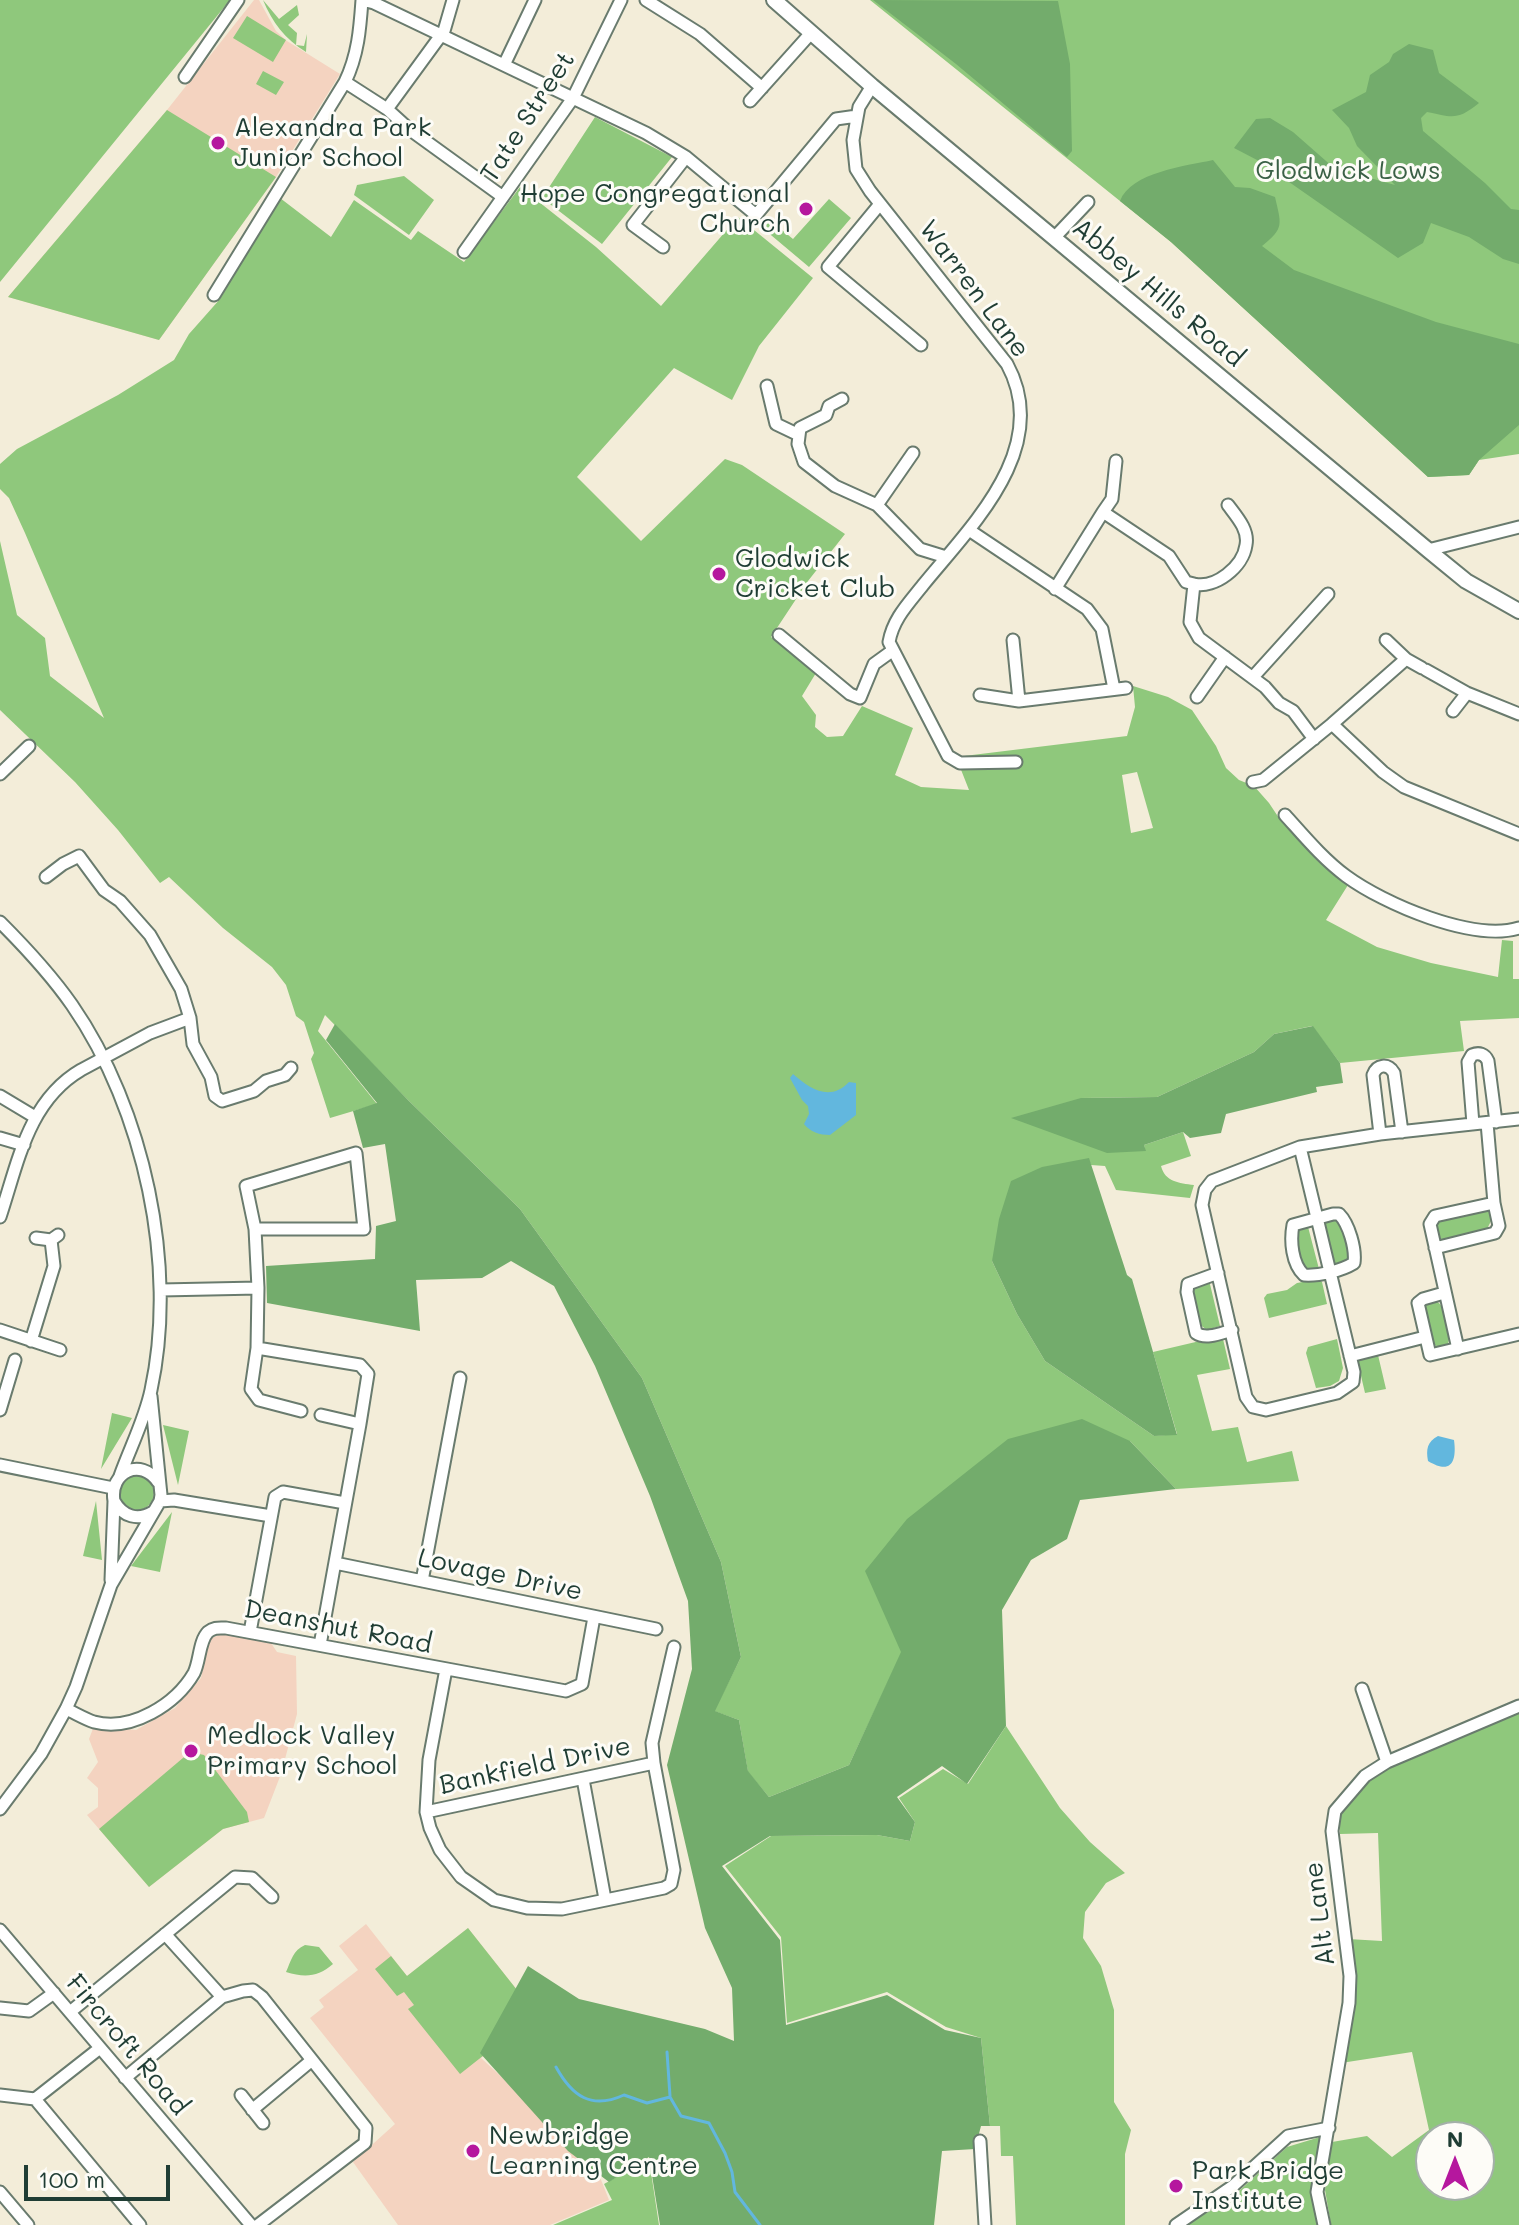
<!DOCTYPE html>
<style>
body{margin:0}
#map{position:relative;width:1519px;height:2225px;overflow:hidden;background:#f3edd9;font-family:Mali,sans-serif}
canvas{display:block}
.north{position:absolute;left:1415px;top:2121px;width:80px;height:80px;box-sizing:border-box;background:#fdfcf7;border:2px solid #a4b0a9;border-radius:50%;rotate:0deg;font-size:22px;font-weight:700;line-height:32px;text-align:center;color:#1f3d34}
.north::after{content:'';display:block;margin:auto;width:28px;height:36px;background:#b5179e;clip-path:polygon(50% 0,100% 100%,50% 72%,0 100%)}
.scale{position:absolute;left:24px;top:2165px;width:146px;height:36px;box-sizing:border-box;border:4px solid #1f3d34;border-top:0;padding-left:10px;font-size:24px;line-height:28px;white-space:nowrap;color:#1f3d34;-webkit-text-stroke:6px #fdfcf7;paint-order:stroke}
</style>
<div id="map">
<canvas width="1519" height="2225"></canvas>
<div class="north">N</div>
<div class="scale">100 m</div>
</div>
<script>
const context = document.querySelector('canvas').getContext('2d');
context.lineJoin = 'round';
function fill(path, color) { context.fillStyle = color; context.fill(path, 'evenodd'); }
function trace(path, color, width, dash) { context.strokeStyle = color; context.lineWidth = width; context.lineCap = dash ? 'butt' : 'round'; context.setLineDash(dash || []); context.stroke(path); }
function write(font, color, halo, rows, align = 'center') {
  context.font = font + ' Mali,sans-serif'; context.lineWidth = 6; context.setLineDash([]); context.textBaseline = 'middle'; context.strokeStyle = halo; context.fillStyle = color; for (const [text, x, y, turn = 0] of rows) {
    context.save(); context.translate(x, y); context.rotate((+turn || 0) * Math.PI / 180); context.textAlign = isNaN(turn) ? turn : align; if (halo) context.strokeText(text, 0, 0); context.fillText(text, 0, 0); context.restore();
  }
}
fill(new Path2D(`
 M254 0H259L276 31 287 41 340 74 276 177 159 340 8 297 167 110Z
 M222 1634 271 1643 277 1652 296 1656 297 1714 281 1774 264 1818 223 1829 149 1887 87 1815 98 1807V1788L87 1778 98 1762 89 1739 94 1726 136 1730 175 1708 201 1678 209 1639Z
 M366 1924 407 1976 468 1928 536 2014 481 2058 594 2162 609 2200 550 2225H398L353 2162 395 2124 310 2018 324 2007 319 2000 358 1970 339 1946Z`), '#f4d3c0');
fill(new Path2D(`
 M0 0H230L0 282Z
 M263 0 279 19 297 5 299 15 288 25 297 33 296 45 304 46 307 34 306 52C285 39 272 22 263 0Z
 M870 0H1519V454L1479 460 1469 475 1428 477 1171 242Z
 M247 16 286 40 273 62 233 38Z
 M263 71 284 82 276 95 256 84Z
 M167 110 276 177 159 340 8 297Z
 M595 117 672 157 602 244 542 198Z
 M404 176 434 200 409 235 354 195 357 185Z
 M520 187 596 247 661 306 738 217 813 278 759 346 732 400 674 368 577 477 641 541 725 459 742 465 845 534 808 581 771 637 819 668 802 696 816 715 815 727 827 737 843 736 862 706 913 728 895 775 921 787 969 790 956 757 1127 736 1135 707 1133 686 1168 697 1192 710 1216 746 1226 768 1239 780 1254 786 1269 803 1279 818 1348 885 1326 920 1377 947 1431 963 1498 977 1502 940 1513 941V979H1519V1018L1460 1021 1464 1051 1340 1063 1312 1026 1274 1034 1254 1052 1157 1097 1081 1098 1145 1150 1144 1145 1183 1132 1191 1156 1161 1166C1165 1182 1179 1183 1194 1185L1190 1198 1116 1190 1105 1166 1091 1165 1088 1159 992 1261 1017 1314 1045 1361 1154 1436 1177 1434 1153 1352 1217 1337 1223 1339 1230 1369 1197 1375 1212 1431 1238 1427 1247 1462 1292 1451 1299 1481 1176 1489 1130 1441 902 1652 849 1765 769 1797 748 1772 739 1720 714 1711 741 1657 721 1562 642 1378 520 1209 409 1101 325 1015 318 1031 377 1104 330 1118 311 1059 314 1053 304 1022 296 1016 286 985 272 967 223 928 169 877 160 883 118 830 75 782 0 710V541L17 615 45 638 50 676 104 718 25 533 9 498 0 489V464L17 449 118 395 174 360 189 334 220 299 280 198 331 237 354 200 411 240 418 231 464 262ZM1137 772 1153 828 1131 833 1122 775Z
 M829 199 851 218 809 267 759 225 766 217 793 239Z
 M1486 1209 1490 1211 1492 1219 1487 1229 1444 1241 1436 1239C1436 1236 1434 1228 1435 1225 1438 1215 1476 1211 1486 1209Z
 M1336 1218 1342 1224 1350 1257 1345 1262 1335 1264 1325 1222Z
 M1307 1223 1319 1269 1313 1271 1301 1268 1295 1230Z
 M1319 1279 1322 1282 1327 1304 1269 1318 1264 1298 1267 1294 1287 1290 1297 1283Z
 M1209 1280 1220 1326 1207 1330 1199 1324 1191 1290 1192 1285Z
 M1436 1301C1447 1307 1447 1327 1449 1339L1448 1344 1442 1347 1432 1345 1423 1310 1426 1304Z
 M1337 1339 1343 1368 1339 1381 1330 1386 1316 1388 1306 1353 1308 1347Z
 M1378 1355 1386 1389 1365 1393 1358 1363 1360 1359Z
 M112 1413 132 1418 101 1469Z
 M163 1425 189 1431 178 1485Z
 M120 1493a17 17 0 1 1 34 0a17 17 0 1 1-34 0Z
 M96 1501 102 1560 83 1556Z
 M172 1512 160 1572 131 1566Z
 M1519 1712V2225H1331L1325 2190 1332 2142 1367 2136 1392 2157 1429 2130 1412 2052 1341 2063 1348 1939 1382 1941 1378 1833 1340 1834C1340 1825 1339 1817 1343 1809 1362 1768 1476 1728 1519 1712ZM1431 2137H1479V2185H1431Z
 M1006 1726 1060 1808 1090 1842 1125 1873 1106 1883 1085 1912 1083 1938 1101 1966 1114 2010V2102L1131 2130 1125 2154V2225H1016L1013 2156H1001L1000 2126H990L981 2038 946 2027 887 1992 787 2023 781 1937 725 1866 771 1836 877 1835 910 1841 915 1822 899 1798 943 1769 968 1784Z
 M190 1752 204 1755 247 1812 249 1822 223 1829 149 1887 99 1829Z
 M468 1928 536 2014 460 2074 408 2009 414 2005 404 1992 397 1996 375 1969 391 1956 407 1976Z
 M305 1945 319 1947 333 1964C318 1977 305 1978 286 1972 291 1961 293 1950 305 1945Z
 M1320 2137 1314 2192 1321 2225H1184L1227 2202 1287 2147Z
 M649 2159 659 2225H553L612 2200 604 2184Z`), '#8fc87c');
fill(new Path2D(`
 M873 0 1058 1 1070 64 1072 151 1067 157 956 64Z
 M1409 44 1433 50 1439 73 1479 103C1457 121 1452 117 1427 112L1421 118 1423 131 1485 183 1511 209 1519 210V264L1503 259 1469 237 1431 223 1423 243 1398 258 1259 161 1234 148 1256 119 1270 118 1293 132 1334 168 1395 185 1357 146 1349 128 1332 110 1366 92 1370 75 1389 62 1393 54Z
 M1213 160 1235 187 1250 188 1275 197C1281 224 1285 228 1262 246L1294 270 1436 322 1519 344V425L1479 460 1469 475 1428 477 1171 242 1120 201C1131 172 1186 166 1213 160Z
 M335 1024 409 1101 520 1209 642 1378 721 1562 741 1657 715 1711 739 1720 748 1771 769 1797 849 1765 901 1652 865 1571 907 1519 1008 1439 1082 1419 1130 1441 1176 1489 1080 1500 1067 1539 1031 1560 1002 1610 1006 1726 967 1784 942 1766 897 1797 915 1822 910 1841 877 1835 770 1836 722 1866 780 1940 786 2025 887 1995 945 2030 981 2038 990 2126H981L975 2149 942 2151 934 2225H660L649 2157 609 2182 568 2151 480 2053 528 1966 579 1999 705 2029 734 2041 732 1988 705 1928 667 1765 692 1669 688 1601 650 1496 595 1366 554 1286 511 1261 482 1278 416 1280 420 1331 267 1303 266 1266 375 1259 376 1226 396 1221 385 1144 363 1148 353 1111 377 1103 326 1040Z
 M1313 1026 1340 1063 1343 1083 1316 1087 1317 1092 1226 1114 1221 1133 1190 1138 1183 1132 1144 1145 1146 1151 1107 1153 1011 1118 1081 1098 1157 1097 1254 1052 1274 1034Z
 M1089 1158 1127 1275 1132 1279 1177 1435 1154 1436 1045 1361 1017 1314 992 1261 999 1219 1011 1181 1042 1167Z`), '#73ac6c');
fill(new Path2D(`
 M793 1074C810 1089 830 1102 849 1082L856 1083V1115L830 1135C820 1135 810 1132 804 1124L809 1114 808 1106 802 1100 790 1078Z
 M1438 1436 1454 1440C1457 1462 1451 1475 1428 1461 1426 1449 1427 1442 1438 1436Z`), '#62b7de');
trace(new Path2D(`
 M667 2052 670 2096
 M556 2067C572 2096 591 2110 624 2095L647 2103 670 2097 681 2116 709 2123 725 2153 732 2172 735 2192 760 2225`), '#62b7de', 3);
const minor = new Path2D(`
 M362 0 374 3 646 133 686 157 756 215 836 119 857 116
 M646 0 700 34 762 88
 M504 65 535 0
 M185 77 238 0
 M345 82 387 109 409 129 503 197
 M872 86 859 107 853 140 856 169 870 191 1007 364C1053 448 971 526 923 585 908 604 893 619 889 642L948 756 960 763 1016 762
 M750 101 811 33
 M387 109 444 31 453 0
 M880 204 828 267 921 345
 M1054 238 1088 202
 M663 247 633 225 686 157
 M464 252 573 98 621 0
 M214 295 345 82C358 55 360 29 362 0
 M767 386 776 424 799 435
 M842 399 829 406 826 415 800 428 798 444 804 462 835 486 877 505 920 549 946 557
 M877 505 913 453
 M1103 512 1112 499 1116 461
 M969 530 1087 609 1102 629 1114 689
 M1428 550 1519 527
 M1194 584C1215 589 1243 567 1246 545 1249 530 1237 517 1228 505
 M1055 589 1103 512 1169 556 1186 582 1194 584 1190 622 1199 638 1265 687 1279 703 1293 711 1314 739
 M779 635 850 694 860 698 874 664 892 651
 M1013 640 1019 701
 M1386 640 1406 659 1422 668
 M1426 670 1467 693 1519 714
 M1253 677 1328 594
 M980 695 1019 701 1126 688
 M1197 697 1225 657
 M1453 711 1467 693
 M1332 724 1383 772 1404 787 1519 834
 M0 774 29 746
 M1253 782 1263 780 1332 724 1406 659
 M1285 815C1304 836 1323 859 1346 876 1384 904 1473 942 1519 928
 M46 877 63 864 79 856 104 890 120 901 150 935 181 989 190 1018 193 1044 211 1077 215 1096 222 1101 254 1091 266 1081 285 1075 291 1068
 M0 922C26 948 51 975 72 1005 144 1109 178 1266 151 1390 145 1419 130 1448 120 1476
 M0 1096 35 1117
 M1473 1124 1468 1062 1472 1055C1479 1052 1485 1054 1488 1061L1496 1122
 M1380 1134 1373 1075C1377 1064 1388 1063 1394 1073L1402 1132
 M0 1138 24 1145
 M1300 1147 1354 1372 1353 1382 1337 1393 1266 1410 1253 1407 1246 1397 1202 1205 1205 1190 1212 1181 1300 1147 1380 1134 1519 1119
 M1333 1214H1339C1349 1224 1356 1249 1354 1263 1341 1271 1319 1276 1304 1275 1292 1264 1290 1241 1293 1225Z
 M0 1217C18 1163 28 1101 81 1070L150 1033 190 1018
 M255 1229H364L356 1153 246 1186 255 1229 258 1288 257 1348
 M36 1238 51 1240 58 1235
 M1435 1248 1495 1233 1499 1226 1494 1203
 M1218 1273 1188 1284 1187 1292 1196 1333C1206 1340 1221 1333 1232 1330
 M161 1290 258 1288
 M1444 1293 1423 1299 1418 1303 1430 1355 1519 1334
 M0 1330 60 1350
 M31 1341 54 1266 51 1240
 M1458 1349 1430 1224 1435 1216 1494 1203 1487 1123
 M1350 1356 1425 1337
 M0 1410 15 1360
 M301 1411 259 1400 251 1389 257 1348 360 1365 368 1374 360 1424 321 1415
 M0 1465 113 1488
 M114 1501C123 1517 138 1521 153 1512
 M160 1501 174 1500 271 1516
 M335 1563 656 1629
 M111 1580 114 1501C109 1472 141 1457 158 1482
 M422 1581 460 1378
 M250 1632 275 1497 283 1492 345 1503
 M320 1645 360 1424
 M446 1669 429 1760 426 1812 430 1828 440 1850 461 1877 494 1900 527 1908 562 1909 664 1888 671 1884 674 1870 654 1763 652 1743 674 1647
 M1362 1689 1387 1762
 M66 1709C75 1713 85 1719 94 1722 132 1732 176 1704 194 1673 200 1661 199 1641 208 1632 214 1627 219 1628 226 1628L566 1691 582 1684 594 1617
 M583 1779 605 1899
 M0 1809 41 1754 66 1709 76 1687 111 1585 160 1501 161 1495 151 1396
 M426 1812 654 1763
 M0 1930 251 2225
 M165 1934 222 1997
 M0 2008 29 2011 54 1993
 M70 2012 235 1877 252 1878 272 1897
 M125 2078 222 1997 243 1991 253 1990 262 1997 366 2128 365 2143 258 2225
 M0 2095 35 2099 140 2225
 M241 2095 263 2123
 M35 2099 100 2048
 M252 2110 312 2060
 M980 2141 985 2225
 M0 2192 28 2225
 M1176 2225 1233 2186 1288 2136 1329 2128
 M1324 2225 1317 2192 1349 2003 1350 1976 1332 1831 1335 1811 1365 1776 1387 1762 1519 1706`);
const major = new Path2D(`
 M774 0 872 86 1428 550 1466 581 1519 611`);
trace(minor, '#697b6e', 15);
trace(major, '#697b6e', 18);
trace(minor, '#fff', 11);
trace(major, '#fff', 14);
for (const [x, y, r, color] of [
 [218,143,8,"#b5179e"],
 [806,209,8,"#b5179e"],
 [719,574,8,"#b5179e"],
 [191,1751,8,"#b5179e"],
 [473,2151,8,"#b5179e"],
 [1176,2186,8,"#b5179e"]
]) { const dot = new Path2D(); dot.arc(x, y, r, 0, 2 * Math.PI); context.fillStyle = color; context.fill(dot); trace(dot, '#fdfcf7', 3); }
write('26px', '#1f3d34', '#fdfcf7', [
 ["Tate Street",528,117,-57],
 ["Warren Lane",974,289,53],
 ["Abbey Hills Road",1158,293,40],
 ["Lovage Drive",500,1575,12],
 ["Deanshut Road",338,1627,11],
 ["Bankfield Drive",535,1766,-12],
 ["Alt Lane",1320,1914,-97],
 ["Fircroft Road",127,2045,50]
]);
write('26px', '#1f3d34', '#fdfcf7', [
 ["Alexandra Park",234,128],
 ["Junior School",234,158],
 ["Hope Congregational",790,194,"right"],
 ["Church",790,224,"right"],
 ["Glodwick",735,559],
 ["Cricket Club",735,589],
 ["Medlock Valley",207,1736],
 ["Primary School",207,1766],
 ["Newbridge",489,2136],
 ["Learning Centre",489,2166],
 ["Park Bridge",1192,2171],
 ["Institute",1192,2201]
], 'left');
write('26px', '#3b6046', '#fdfcf7', [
 ["Glodwick Lows",1348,171]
]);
</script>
